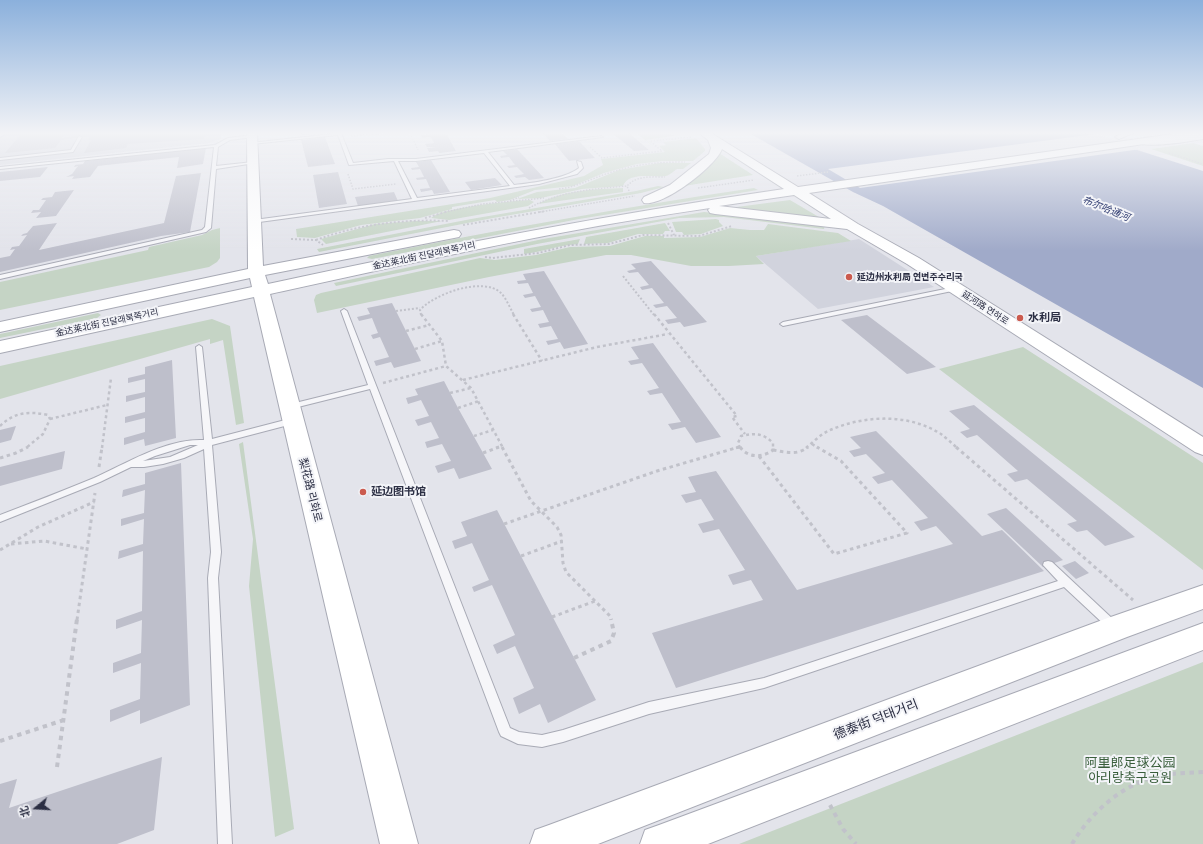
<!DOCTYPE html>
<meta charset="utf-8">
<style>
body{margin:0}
#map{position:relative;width:1203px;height:844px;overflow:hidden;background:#e3e4eb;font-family:Manrope,"Noto Sans SC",sans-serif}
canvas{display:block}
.north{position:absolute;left:16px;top:788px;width:40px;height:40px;-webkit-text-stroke:3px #f3f4f8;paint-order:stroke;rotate:252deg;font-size:11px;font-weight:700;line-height:16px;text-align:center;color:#2b2e43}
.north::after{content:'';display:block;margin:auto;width:14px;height:18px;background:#2b2e43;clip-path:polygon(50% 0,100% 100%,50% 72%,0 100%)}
</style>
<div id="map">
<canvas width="1203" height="844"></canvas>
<div class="north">北</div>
</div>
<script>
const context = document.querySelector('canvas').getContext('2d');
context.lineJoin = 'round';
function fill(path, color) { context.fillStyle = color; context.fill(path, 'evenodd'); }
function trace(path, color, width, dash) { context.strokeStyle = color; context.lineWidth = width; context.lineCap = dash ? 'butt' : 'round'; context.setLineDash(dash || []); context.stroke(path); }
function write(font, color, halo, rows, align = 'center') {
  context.font = font + ' Manrope,"Noto Sans SC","Noto Sans KR",sans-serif'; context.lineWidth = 4; context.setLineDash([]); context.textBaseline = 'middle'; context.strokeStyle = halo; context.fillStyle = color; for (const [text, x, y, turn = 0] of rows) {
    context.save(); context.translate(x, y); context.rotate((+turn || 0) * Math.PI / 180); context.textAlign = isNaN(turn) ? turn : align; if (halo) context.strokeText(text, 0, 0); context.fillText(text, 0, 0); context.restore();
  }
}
fill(new Path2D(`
 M0 133H221V139L209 143 0 165Z
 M859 239 934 287 818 309 756 256Z`), '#d1d3dd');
fill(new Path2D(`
 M636 133H670L674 136 646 140 657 149Z
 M696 138 705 149V151L693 161H663L637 164 604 173 573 186 535 190 510 200 497 202 495 200 452 207V209L420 218 361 225 315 238 297 237 296 229 490 198 584 176 603 165 601 159 665 152 659 146 666 145 663 142Z
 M1193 143 1203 146V166L1151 149Z
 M719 153 753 175 684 186 714 161Z
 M659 163H691L683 169H677C674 171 670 175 666 176 654 178 629 171 623 186L582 189 541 198 517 199 537 192 575 188 619 170Z
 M658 186 664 187 641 193 493 218 319 252 317 249 471 219 636 191Z
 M623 188V192L538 204C563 190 595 189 623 188Z
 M754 188 758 190 579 219 372 259 367 258 369 256C497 230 625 207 754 188Z
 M530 200 534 202 528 206 449 220 431 218C443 207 511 201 530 200Z
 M790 200 824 220 729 208Z
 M704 212 825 225 824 229 724 217 679 218 537 244 336 286 334 283 543 239Z
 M716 219 719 220V222L723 226 701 234 684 235 682 232H676L672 222Z
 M415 221H442L326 244 321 239 375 224Z
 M665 223 670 231H665L663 234H638L608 243 584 244 586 237Z
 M768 224 838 233 851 241 756 256 764 264 729 266H691L631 255H606L489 277 317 313 314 300 316 295 321 293 480 258 495 260 536 255 570 247 610 246 645 236H664V238L700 237 730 228 750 230H764Z
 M220 228V258L217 262 209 267 0 310V282L148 250 149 247 202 235 212 230Z
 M580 239 578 244C559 245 542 252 524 254V249Z
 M98 313 101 315 97 318 0 338V334Z
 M212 319 230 326 244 423 236 425 223 340 210 344V339L0 399V366Z
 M1023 347 1203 463V570L939 369Z
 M243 442 294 829 275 837 249 586 253 539 239 444Z
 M1203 662V844H739Z`), '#c5d4c5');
fill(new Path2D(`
 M749 133H1084L1203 171V388L883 206 853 192Z`), '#a0aac9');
fill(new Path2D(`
 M1096 134 1141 149 860 188 828 169Z`), '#e3e4eb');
fill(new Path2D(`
 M39 133H66L62 138 93 133H205L204 139 128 144 126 148 84 153 91 140H88L91 136 61 140 55 148 5 153 21 134Z
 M301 133H319V134L302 135Z
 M429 133H446L456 151 439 153 438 151 429 152 427 148 436 147H427L425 144 434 143 431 137 422 138 421 135 430 134Z
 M543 133H562L568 139 550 141Z
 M612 133H629L649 150 634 151Z
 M325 137 335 164 308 167 301 140Z
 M579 141 595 158 569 161 554 143Z
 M206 148 203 164 177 168 179 157 98 166 90 177 72 179 74 176 66 177 72 174 78 166 74 167 75 165 83 164 85 161Z
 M517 149 544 178 529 180 525 177 516 178 514 176 524 174 517 167 509 168 507 166 515 165 509 157 501 158 500 156 507 155 503 151Z
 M431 160 450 192 434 194 432 190 421 192 420 189 430 188 426 179 417 180 416 178 424 177 420 169 412 170 411 168 419 167 416 162Z
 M48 167 40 177 0 181V172Z
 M338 172 347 204 319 208 313 175Z
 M201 173 190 232 161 236 0 272V258L10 256 15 249 10 250 12 247 19 246 27 235 21 236 23 234 27 233 33 226 57 223 39 250 164 223 176 176Z
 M495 178 502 185 471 190 465 182Z
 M74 190 56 216 36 218 41 212 31 213 33 210H39L46 200H41L43 198 52 197 55 192Z
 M394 192 398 201 358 206 355 197Z
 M651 261 707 322 684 327 680 322 668 324 665 320 677 318 667 306 656 308 653 305 664 303 652 288 642 290 640 287 649 285 638 272 629 273 627 271 636 269 631 264Z
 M544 271 588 344 564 349 560 342 548 345 546 341 558 339 551 326 540 328 538 324 549 322 543 310 532 312 530 309 541 307 535 296 525 298 523 295 533 293 528 283 518 284 517 281 526 280 523 274Z
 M392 303 421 361 394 368 391 362 376 366 374 361 389 357 380 337 373 339 371 335 378 333 372 318 359 321 357 317 370 314 367 308Z
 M867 315 936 367 907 374 841 320Z
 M653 343 721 437 696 443 685 427 672 430 668 424 681 422 662 393 650 395 647 391 659 388 642 363 631 365 628 361 639 359 631 347Z
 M172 360 176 438 145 446 144 439 124 445V438L145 432V418L125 423V417L145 412V397L126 402V396L145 392V379L128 383V378L145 374V367Z
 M444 381 458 408 492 469 459 479 454 468 438 473 435 466 451 461 442 444 427 448 425 442 439 438 431 422 418 426 415 420 429 416 421 400 408 404 406 398 418 395 415 389Z
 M974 405 1135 537 1105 546 1087 530 1077 532 1067 524 1077 521 1027 479 1015 482 1007 474 1018 471 977 435 967 438 960 432 970 429 949 411Z
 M16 426 11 440 0 443V430Z
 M876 431 982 536 1002 530 1044 571 676 688 652 633 763 600 751 580 733 585 728 575 745 570 719 529 703 533 698 524 714 520 701 499 686 503 681 495 696 492 688 477 716 471 797 590 953 544 936 526 921 531 914 522 928 518 892 480 878 484 872 477 885 473 866 454 854 457 849 451 861 448 850 437Z
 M65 451 62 469 0 486V467Z
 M181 463 190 705 140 724V710L110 722V710L140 699 141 663 113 673V663L141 653 142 620 116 629V620L142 611 143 551 118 559 119 551 143 544 144 519 121 526V519L144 513 145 490 122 497 123 490 145 484V473Z
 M1006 508 1063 560 1043 567 987 514Z
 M497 510 596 700 548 723 540 704 519 714 513 698 534 688 515 646 497 654 493 645 515 635 492 585 474 592 472 587 489 580 472 543 455 549 452 541 467 536 461 522Z
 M1075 561 1089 573 1076 579 1062 566Z
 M162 757 154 830 117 844H0V784L17 779 9 808Z`), '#bebfcb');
const lane = new Path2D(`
 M3 133H7L0 137V134Z
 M341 133 353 163 388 159H416L601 136 603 137 488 152 514 185C532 183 565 179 579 168L577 161 581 162 583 168 577 174 539 184 252 223 251 222 254 220 412 199 394 161 349 165 338 135 252 144 250 143ZM484 153 510 186 417 198 398 161H416Z
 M252 135 253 137 230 140 218 147 216 166 253 162 255 163 216 169 211 228 206 232 0 279V275L202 230 205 227 214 147 0 169V167L215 145 228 138Z
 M79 136 82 137 73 152 0 160V158L71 150Z
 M955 287 958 289 957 290 783 326 780 324 783 322Z
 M344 309 347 311 510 728 519 732 542 735 563 730 649 702 764 678 1058 581 1043 565 1044 562 1048 561 1052 562 1116 622 1117 625 1116 628 1112 630 1108 628 1064 587 764 688 649 714 563 742 542 747 518 744 501 736 499 732 370 389 290 409 286 407 287 405 368 385 341 311Z
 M199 345 202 347 212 439 293 418 297 421 296 423 212 445 221 552 218 578 232 844H218L208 578 211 552 204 449 184 458 163 464 144 467H131L100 482 0 522V515C31 503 63 491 94 478 127 463 167 438 204 440L196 347ZM190 445H198L170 457 143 461 155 456Z`);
const street = new Path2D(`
 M1123 133H1133L1119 139 1115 137Z
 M1203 135V139C1191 141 1145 149 1137 142L1141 140Z`);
const secondary = new Path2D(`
 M247 133H257L263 266 454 230 459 231 461 234 459 237 454 238 265 275 268 284C439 247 611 214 784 189L722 149C716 166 663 207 644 203L642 200 644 197 670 185 709 154 711 148 708 140 699 133H711L798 187 1180 133H1203V135L1199 136 809 193 858 224 919 258 1203 437V455L1195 452 907 264 847 229 715 214 710 213 708 210 710 208C562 229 416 262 270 294L418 844H380L254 297 0 353V341L252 287 250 278 0 332V322L248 269ZM794 195 831 219 719 206Z
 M1203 585V609L1127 637 598 844H530L535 830 549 825 1105 619Z
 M1203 623V650L708 844H640L645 830 659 825Z`);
trace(lane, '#a8aab5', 2);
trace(street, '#a8aab5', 2);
trace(secondary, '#a8aab5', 2);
trace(new Path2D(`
 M410 133 418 150
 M351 136 385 133
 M590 147 602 158 662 151 650 141 692 137
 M1169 153 1203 164
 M348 174 353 189 396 184
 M797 176 828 172
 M698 188 754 180
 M559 189C578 187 594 177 612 172 636 164 660 162 685 162
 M629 191 627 186C637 175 652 177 665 177
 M510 201 519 197
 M529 208C560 191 593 189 627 186
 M445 212 483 204 544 198
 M540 212 635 196`), '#c1c2ca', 1.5, [1.5, 1.5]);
trace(new Path2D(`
 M425 218 449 211
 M668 223 674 235
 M463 225 546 211
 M291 239 316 240 323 245
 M316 240C360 224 403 219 449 221
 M485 257 492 258 538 253 570 245 609 244 643 235 699 236 732 226
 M623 276 654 315
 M396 311 420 308
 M421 315 420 310C434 294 483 276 501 293 506 298 510 308 514 315`), '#c1c2ca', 2, [2, 2]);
trace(new Path2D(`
 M421 314 442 341 446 366 471 388 503 448
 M513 314 542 361
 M654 314 737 416 732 417 745 434
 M406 331 429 325
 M415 349 442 341
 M463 380 597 347 668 334
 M383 383 446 366
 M450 393 471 388
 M458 408 479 401
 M50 419 107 405
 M0 426C14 412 29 411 48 415L50 419 43 434 26 448
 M474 436 493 430
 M812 444 818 448
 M102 448 111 378
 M496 448 501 446
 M736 448 739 447
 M740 448 738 443 741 436C755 433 763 433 773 443V448
 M806 448C813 442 820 435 828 431 863 415 908 413 941 434 946 438 952 443 957 448`), '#c1c2ca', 2.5, [3, 3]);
trace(new Path2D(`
 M502 447 531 501 557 527 561 535 563 563 566 572 610 616 611 620
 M740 447C748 458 762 458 773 450V447
 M956 447 1133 600
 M773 450C785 452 797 456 808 447
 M483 453 499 447
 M759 456 834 554 907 533 841 461 817 447
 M0 458 16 453 28 447
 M99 467 102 447
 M504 524 657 471 739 447
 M11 544 44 541 87 549
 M0 550 38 527 94 502
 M521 556 562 541
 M552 617 595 601
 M77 620 95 493`), '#c1c2ca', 3, [3.5, 3.5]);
trace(new Path2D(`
 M574 658 611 641 614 633 611 619
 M0 741 64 720
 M57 767 77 619
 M830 805 843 829 856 844
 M1072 844C1090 814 1119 787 1154 777 1170 773 1187 773 1203 772`), '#c1c2ca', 4, [4.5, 4.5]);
fill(lane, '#f6f6f9');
fill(street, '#f6f6f9');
fill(secondary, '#fff');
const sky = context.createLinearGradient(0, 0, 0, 251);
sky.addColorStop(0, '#8bb0dc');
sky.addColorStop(0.53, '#f2f3f6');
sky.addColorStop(1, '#f2f3f600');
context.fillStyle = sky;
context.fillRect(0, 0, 1203, 251);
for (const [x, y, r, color] of [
 [849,277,4,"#cb5a4e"],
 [1020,318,4,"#cb5a4e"],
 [363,492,4,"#cb5a4e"]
]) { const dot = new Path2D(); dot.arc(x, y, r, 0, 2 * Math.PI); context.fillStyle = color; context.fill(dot); trace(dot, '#f3f4f8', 1.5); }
write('9px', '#2b2e43', '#f3f4f8', [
 ["金达莱北街 진달래북쪽거리",424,256,-12],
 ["延河路 연하로",985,308,33],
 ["金达莱北街 진달래북쪽거리",107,323,-12]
]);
write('bold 9px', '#2b2e43', '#f3f4f8', [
 ["延边州水利局 연변주수리국",857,277]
], 'left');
write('italic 10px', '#374376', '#f3f4f8', [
 ["布尔哈通河",1106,209,22]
]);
write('bold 11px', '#2b2e43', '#f3f4f8', [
 ["水利局",1028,318],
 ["延边图书馆",371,492]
], 'left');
write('11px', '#2b2e43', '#f3f4f8', [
 ["梨花路 리화로",310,490,76]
]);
write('13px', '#2b2e43', '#f3f4f8', [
 ["德泰街 덕태거리",876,720,-21]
]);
write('13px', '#395e3b', '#f3f4f8', [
 ["阿里郎足球公园",1130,763],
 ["아리랑축구공원",1130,778]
]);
</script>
